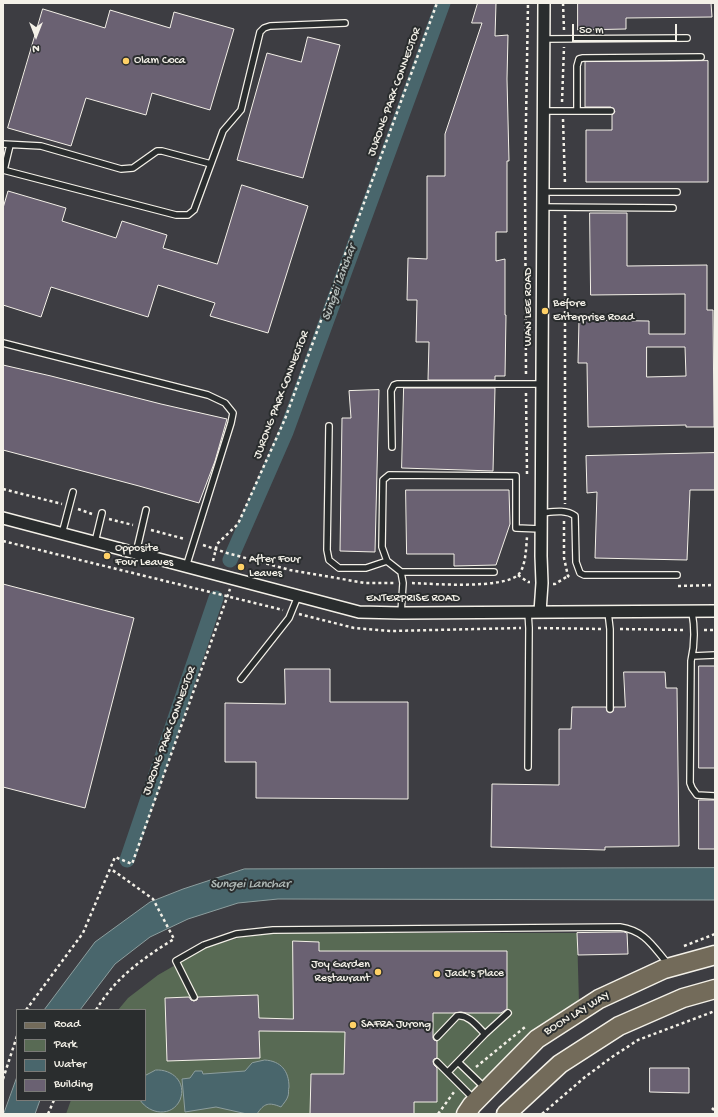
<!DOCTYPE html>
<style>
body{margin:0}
#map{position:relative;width:718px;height:1117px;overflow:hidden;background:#3d3d42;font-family:"Gochi Hand",sans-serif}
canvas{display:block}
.frame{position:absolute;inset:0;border:4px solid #f4f1e8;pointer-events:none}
.legend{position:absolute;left:16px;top:1009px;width:130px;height:92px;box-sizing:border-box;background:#2a2d2e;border:1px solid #7b7b78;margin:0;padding:5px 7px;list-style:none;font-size:12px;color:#f4f1e8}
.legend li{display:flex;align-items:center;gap:8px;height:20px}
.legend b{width:20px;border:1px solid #7b7b78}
.north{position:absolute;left:16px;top:16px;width:40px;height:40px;-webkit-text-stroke:3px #2a2d2e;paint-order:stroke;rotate:180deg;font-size:11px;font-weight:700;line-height:16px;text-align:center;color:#f4f1e8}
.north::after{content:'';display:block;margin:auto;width:14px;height:18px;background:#f4f1e8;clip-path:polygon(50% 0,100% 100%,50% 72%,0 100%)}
.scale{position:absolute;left:572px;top:24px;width:105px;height:18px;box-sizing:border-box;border:2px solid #f4f1e8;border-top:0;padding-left:5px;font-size:12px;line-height:14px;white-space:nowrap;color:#f4f1e8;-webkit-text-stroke:3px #2a2d2e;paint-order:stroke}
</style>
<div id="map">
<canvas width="718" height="1117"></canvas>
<div class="frame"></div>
<ul class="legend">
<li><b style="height:5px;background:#736b5a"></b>Road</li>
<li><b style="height:11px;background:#586a54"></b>Park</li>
<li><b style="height:11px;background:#49666c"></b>Water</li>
<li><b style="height:11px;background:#6a6172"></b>Building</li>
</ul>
<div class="north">N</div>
<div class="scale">50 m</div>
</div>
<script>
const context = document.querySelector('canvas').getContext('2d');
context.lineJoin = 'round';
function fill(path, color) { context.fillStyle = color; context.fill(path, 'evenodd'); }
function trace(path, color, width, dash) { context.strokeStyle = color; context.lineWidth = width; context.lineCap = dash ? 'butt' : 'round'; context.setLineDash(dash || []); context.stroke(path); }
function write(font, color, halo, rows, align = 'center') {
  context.font = font + ' "Gochi Hand",sans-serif'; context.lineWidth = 4; context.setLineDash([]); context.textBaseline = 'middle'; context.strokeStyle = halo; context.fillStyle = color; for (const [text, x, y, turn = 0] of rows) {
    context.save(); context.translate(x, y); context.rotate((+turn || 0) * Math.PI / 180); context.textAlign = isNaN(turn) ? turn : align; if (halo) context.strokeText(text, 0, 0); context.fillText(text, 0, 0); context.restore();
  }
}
fill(new Path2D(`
 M274 933H577L579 1003 466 1099 456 1114H66L71 1100H145V1010H118L128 998 158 975 205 948 238 938Z`), '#586a54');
const water = new Path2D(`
 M715 868V900L278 899 238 903 188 919 150 937 115 964 80 1010H44L95 942 150 902 183 889 244 869Z
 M265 1060C281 1061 289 1071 289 1087 288 1090 289 1094 288 1096 287 1100 283 1104 281 1107 269 1102 264 1103 257 1114H247L216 1107 185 1112 182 1079 190 1078 195 1071H202L203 1074 245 1071 252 1063Z
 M156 1070C172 1069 187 1082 180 1100 172 1117 150 1115 140 1100H145V1076Z
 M17 1077V1100H40L35 1114H4Z`);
fill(water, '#49666c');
trace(water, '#8d9e9e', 1);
trace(new Path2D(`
 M230 560 286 432 443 3
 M127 860 216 598`), '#49666c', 15);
const building = new Path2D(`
 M478 3H496L495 36 508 35 507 79 509 161H507V232H496V261L505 259V315H506L505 376H495V380H428L429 342H416L417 300H407L408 258 427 259V176H445V134L482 23H472Z
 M578 3H711L712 17 626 18V29L578 30Z
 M43 9 105 28 110 10 170 28 174 12 234 29 210 110 152 93 146 115 86 98 71 146 8 128Z
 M308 37 340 45 303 178 237 160 267 53 301 62Z
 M708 61V182H586V130H612V115L614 113 615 111 611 107H585V62Z
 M242 185 308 206 268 333 210 316 215 303 158 285 148 317 51 287 41 317 3 305V208L8 191 66 208 62 221 116 238 122 221 167 235 163 248 217 264Z
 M590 213H627V266L707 265V310H713L714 427H686V425L588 427 587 363H578L579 320 649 321V334H685V294L591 295ZM647 347H685L686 376 647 377Z
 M3 365 51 376 161 404 227 419 215 461 199 503 139 486 3 450Z
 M404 388H495L493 471 402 468Z
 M379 390 375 552 340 551 342 418H351L349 391Z
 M715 453V490H690L687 560 595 558 597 492 587 493 586 456Z
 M406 490H509L510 524 496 565 454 566V554H407Z
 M3 584 134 618 85 808 3 787Z
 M699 666H715V768H699Z
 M285 669H330V702H408V799L256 798V762H225V703L285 704Z
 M624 672H665L666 688H677L679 846 605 847V850L491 847 492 784 559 785V729H571L572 707H606L607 711 610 713 613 711 614 707H625Z
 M699 800H715V849H699Z
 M624 932 627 933 628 954 578 955 577 933Z
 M293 941 319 942V951H507V1009L501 1013H467L461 1012 454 1013H433V1038L434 1040 437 1041V1058L434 1059 433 1061 434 1065 437 1068V1102H414V1114H310L311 1074H344L345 1032 259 1031 260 1058 167 1061 165 998 189 997 191 1000 194 1001 197 1000 198 997 258 995 259 1018 293 1019Z
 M650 1068H689V1093L650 1092Z`);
fill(building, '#6a6172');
trace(building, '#f4f1e8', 1);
const service = new Path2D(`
 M543 39 687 38
 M543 111H611
 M577 111V66L579 59 583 58 701 57
 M3 144 41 146 121 169 133 168 157 151H162L211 164
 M3 170 176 215H188L194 210 223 131 241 110 260 32 264 28 270 26 345 23
 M4 170 10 145
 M543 192H677
 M543 207 673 208
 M3 343 208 395 225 403 233 413 231 423 186 567
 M329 426 327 550 329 560 339 568H366L387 561
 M392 447 391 391 394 385 397 384H542
 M541 513C552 512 566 509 575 516L576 562 580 573 584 575H677
 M62 534 73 492
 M95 542 102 513
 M136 553 146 510
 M401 572H494
 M528 612 529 628 528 767
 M608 612 610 629V709
 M692 612C695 629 695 644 691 661L690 783 692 788 697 795 715 796
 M401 613 403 583 401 572 387 561 382 547 383 480 389 475 516 476V528L541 529
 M693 656 715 655
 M241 679 289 618 298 596
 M194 997 176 961 204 945 236 934 273 930 620 927C646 931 653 947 669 965
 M437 1037 457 1016C468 1014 477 1026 485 1034
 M437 1062 474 1099
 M458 1062 485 1088
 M448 1072 485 1034 508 1013`);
const minor = new Path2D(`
 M3 518 359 612 401 613 715 611
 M540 612 542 583 541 556 544 3`);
const primary = new Path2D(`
 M466 1114 472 1105 537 1039 599 999 664 969 715 955
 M506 1114 560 1064 619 1026 683 998 715 989`);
trace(service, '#f4f1e8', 8);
trace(minor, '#f4f1e8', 14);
trace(primary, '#f4f1e8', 21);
trace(new Path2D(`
 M563 3 564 30
 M562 102 564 47
 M563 119 565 184
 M565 215V504
 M526 374 525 179 528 3
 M526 393 527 474
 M3 489 62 504
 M78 509 92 514
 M109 519 133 525
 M564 521V558L568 576 571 578
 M151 530 185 539
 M3 541 283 610
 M203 545 227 553 290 570 365 583H395
 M213 561 217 544 238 524 285 419 437 3
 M518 575 528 582H530
 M412 583C435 584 502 589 518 575 526 567 526 548 527 537
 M553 584H555L568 576
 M678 586 715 585
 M299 614 354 628 391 631 521 628
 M538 628 601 629
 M620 629 685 630
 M704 630H715
 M684 946 715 934
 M26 1010 83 933 115 857 132 864 230 589
 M96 1010C116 977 142 959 174 939L153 899 111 869
 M476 1067 525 1027
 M3 1079 17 1036
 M712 1108 715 1111
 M48 1114 54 1100
 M438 1114 454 1092
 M542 1114 585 1077 612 1057 638 1040 715 1011`), '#f4f1e8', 2.5, [3, 3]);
trace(service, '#2a2d2e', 5.5);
trace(minor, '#2a2d2e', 11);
trace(primary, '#736b5a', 18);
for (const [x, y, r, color] of [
 [126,61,4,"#ffd166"],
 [545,311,4,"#ffd166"],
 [107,556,4,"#ffd166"],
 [241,567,4,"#ffd166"],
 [378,972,4,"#ffd166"],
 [437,974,4,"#ffd166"],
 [353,1025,4,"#ffd166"]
]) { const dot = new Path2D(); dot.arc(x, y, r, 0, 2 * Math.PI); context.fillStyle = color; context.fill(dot); trace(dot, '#2a2d2e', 1.5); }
write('12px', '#f4f1e8', '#2a2d2e', [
 ["Olam Coca",134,61],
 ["Before",553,304],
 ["Enterprise Road",553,318],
 ["Opposite",115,549],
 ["Four Leaves",115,563],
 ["After Four",249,560],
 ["Leaves",249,574],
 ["Joy Garden",370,965,"right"],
 ["Restaurant",370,979,"right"],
 ["Jack's Place",445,974],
 ["SAFRA Jurong",361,1025]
], 'left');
write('12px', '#f4f1e8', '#2a2d2e', [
 ["JURONG PARK CONNECTOR",395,92,-70],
 ["WAN LEE ROAD",529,307,-90],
 ["JURONG PARK CONNECTOR",282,395,-69],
 ["ENTERPRISE ROAD",413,599],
 ["JURONG PARK CONNECTOR",170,731,-70],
 ["BOON LAY WAY",577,1014,-31]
]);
write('italic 13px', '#b0b9b6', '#2a2d2e', [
 ["Sungei Lanchar",340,283,-70],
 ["Sungei Lanchar",250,885]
]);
</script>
